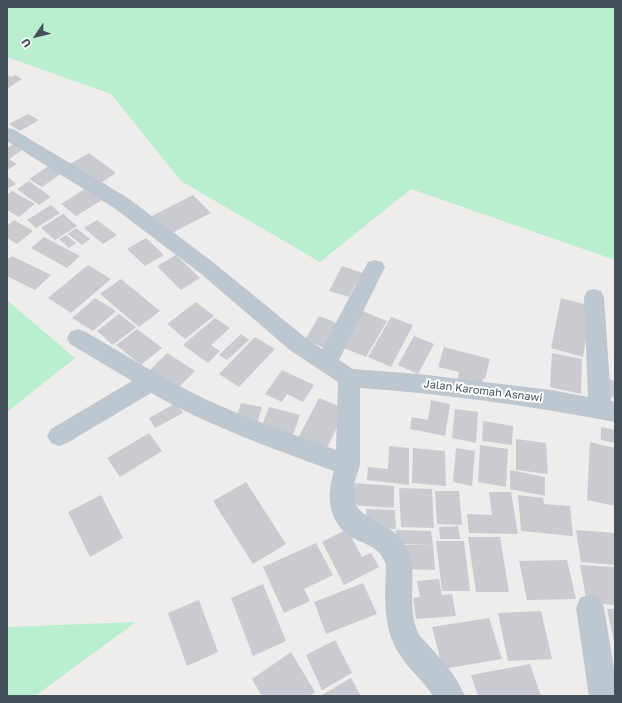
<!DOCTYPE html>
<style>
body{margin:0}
#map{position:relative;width:622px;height:703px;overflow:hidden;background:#efecec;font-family:"Golos Text",sans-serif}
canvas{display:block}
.frame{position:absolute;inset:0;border:8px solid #45505a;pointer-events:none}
.north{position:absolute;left:16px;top:16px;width:40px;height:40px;-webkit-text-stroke:3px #fff;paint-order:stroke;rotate:235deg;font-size:11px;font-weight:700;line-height:16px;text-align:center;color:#45505a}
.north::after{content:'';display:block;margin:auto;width:14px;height:18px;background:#45505a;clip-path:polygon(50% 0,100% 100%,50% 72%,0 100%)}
</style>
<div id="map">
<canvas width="622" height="703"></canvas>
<div class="frame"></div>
<div class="north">U</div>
</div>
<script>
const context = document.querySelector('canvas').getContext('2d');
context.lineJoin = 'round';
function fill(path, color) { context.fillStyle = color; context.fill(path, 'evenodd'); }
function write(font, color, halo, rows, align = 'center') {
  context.font = font + ' "Golos Text",sans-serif'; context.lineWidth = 4; context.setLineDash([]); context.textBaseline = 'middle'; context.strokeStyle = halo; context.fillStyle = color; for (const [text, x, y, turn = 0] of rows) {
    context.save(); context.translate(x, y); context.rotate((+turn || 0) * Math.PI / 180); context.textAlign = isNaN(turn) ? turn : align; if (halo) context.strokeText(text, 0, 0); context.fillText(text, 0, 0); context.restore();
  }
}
fill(new Path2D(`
 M7 7H615V260L411 189 320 262 181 181 111 94 7 57Z
 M7 300 75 358 7 412Z
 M136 622 35 696H7V627Z`), '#b9eece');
fill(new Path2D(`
 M7 75 12 77 15 75 22 79 7 89Z
 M28 114 39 120 20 131 9 124Z
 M15 143 25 148 9 159 17 164 7 170V148Z
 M89 153 116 173 96 186 68 165Z
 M50 165 62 173 42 187 29 179Z
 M7 176 16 184 7 189Z
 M29 181 51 197 39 205 17 189Z
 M86 188 102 200 76 216 61 204Z
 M12 191 35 204 19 217 7 210V195Z
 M193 195 211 213 166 236 148 218Z
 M51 205 60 213 36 228 27 220Z
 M63 214 77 226 55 240 41 228Z
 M14 220 33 231 17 244 7 238V226Z
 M97 220 117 235 103 244 84 228Z
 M76 228 90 239 82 245 68 234Z
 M66 235 76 243 69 248 59 239Z
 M44 237 80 256 67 268 31 248Z
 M146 238 164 255 145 266 127 249Z
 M176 255 200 278 181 290 157 266Z
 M12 256 51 275 35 290 7 276V260Z
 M88 265 111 279 71 313 48 298Z
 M342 266 368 275 362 288 355 285 349 297 329 291Z
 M121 279 160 311 139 327 100 294Z
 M95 298 116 311 93 331 72 318Z
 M561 298 591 306 583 357 551 348Z
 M196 302 214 316 185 339 167 324Z
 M360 310 387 321 366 357 339 346Z
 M119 314 136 327 113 345 97 331Z
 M319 316 344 326 330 350 305 340Z
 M391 317 413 325 391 367 368 357Z
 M215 318 230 328 211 345 220 351 208 363 183 345Z
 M137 329 162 348 141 365 116 345Z
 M241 334 249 340 227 360 219 355Z
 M414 336 434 344 418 374 398 365Z
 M255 337 275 349 239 387 219 374Z
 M444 347 490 359 485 379H483L481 387 457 381 459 372 438 367Z
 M167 353 195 371 178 388 150 370Z
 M552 353 582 359 581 394 550 387Z
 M282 370 314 385 303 402 287 394 282 402 265 394Z
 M605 378 615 381V398L602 395Z
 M319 398 346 409 325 452 297 440Z
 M431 400 450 404 445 436 410 429 412 417 428 420Z
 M176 403 183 413 155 428 149 418Z
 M241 403 262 407 257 424 235 421Z
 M269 407 300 415 292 438 260 430Z
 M455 409 478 412 476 443 452 438Z
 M483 421 513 426 512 445 482 441Z
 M601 427 615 430V443L601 440Z
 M149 433 162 451 120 477 107 458Z
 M516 439 546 443 548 474 516 470Z
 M590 442 615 448V506L587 500Z
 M480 445 508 449 506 487 478 482Z
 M389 446 409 448V485L367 480 368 467 388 469Z
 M413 448 445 451 446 486 412 483Z
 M456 448 475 451 472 486 453 482Z
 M510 470 545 477V496L510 489Z
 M246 482 286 544 253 564 213 501Z
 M353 483 394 486V508L352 505Z
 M399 488 432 489 434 528 401 527Z
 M435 491H459L462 525 437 524Z
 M489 492H511L518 534 469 533 467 514 492 515Z
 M101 495 123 538 90 557 68 512Z
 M518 495 543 498 544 504 570 506 573 536 521 531Z
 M366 509 395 510 396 529 366 528Z
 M458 526 460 539H440L439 527Z
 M347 529 362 557 371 553 379 567 344 585 322 542Z
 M396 530 431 531 433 545 397 544Z
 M576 530 615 533V565L581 562Z
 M468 537H500L509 592H476Z
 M436 541H464L470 591H442Z
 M316 543 333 575 304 589 310 601 284 613 263 567Z
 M403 545H433L435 570 405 569Z
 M567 560 576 599 527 600 519 561Z
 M580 565 615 567V605L587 603Z
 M439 579 442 595 452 594 456 616 416 619 413 598 420 597 417 581Z
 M363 583 377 614 326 634 314 602Z
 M263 584 286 641 253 656 231 598Z
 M199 600 218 652 187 666 168 613Z
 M607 609H615V641H614Z
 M541 611 552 659 508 661 498 613Z
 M489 618 502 659 443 669 432 627Z
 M335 640 352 673 322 690 306 655Z
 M291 652 315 692 309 696H262L252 679Z
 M530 664 541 696H478L471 675Z
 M351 678 361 696H323L322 695Z`), '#c9cbd1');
fill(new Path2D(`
 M7 128 13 129 128 198 214 263 307 339 322 349 368 262 375 260 382 262 385 267 339 360 353 369 419 374 551 390 588 397 584 297 587 291 594 289 601 291 604 297 611 401 615 402V422C531 406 446 394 360 388V465L354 484 355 504C368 524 395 524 405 546 408 552 412 560 412 566 414 589 408 615 420 636 437 655 455 672 465 696H433C424 681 409 670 400 655 382 628 385 596 386 565 379 543 362 546 346 533 327 517 327 493 334 471 271 448 209 426 151 393L67 443 59 446 51 443 47 436 51 429 132 381 70 344 67 338 70 332 78 329 86 332C125 355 164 379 205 399 248 419 292 434 336 450L338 382 291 351 200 273 114 208 7 141Z
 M590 594 600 598 604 608 615 674V696H589L576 608 580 598Z`), '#bdc7cf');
write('11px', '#45505a', '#fff', [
 ["Jalan Karomah Asnawi",483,391,7]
]);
</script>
